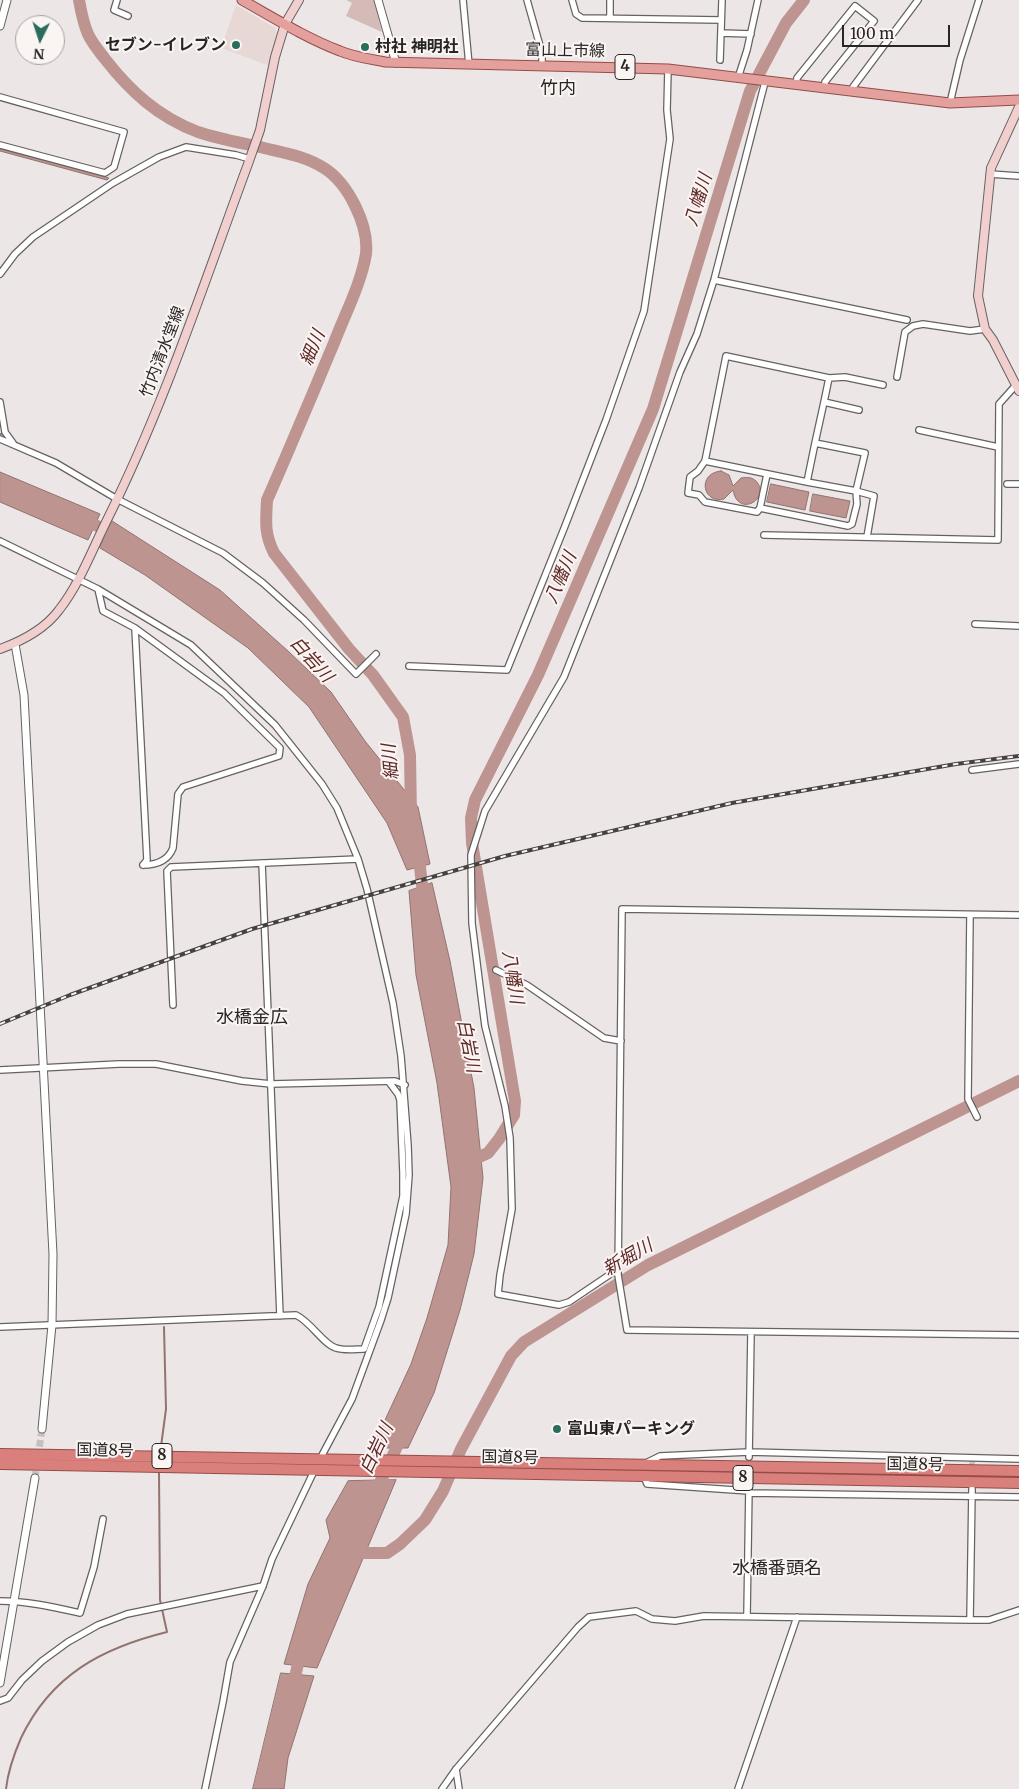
<!DOCTYPE html>
<meta charset="utf-8">
<style>
body{margin:0}
#map{position:relative;width:1019px;height:1789px;overflow:hidden;background:#ece7e6;font-family:Merriweather,serif}
canvas{display:block}
.north{position:absolute;left:15px;top:15px;width:50px;height:50px;box-sizing:border-box;background:#faf4f3;border:1px solid #a6a2a1;border-radius:50%;rotate:184deg;font-size:14px;font-weight:700;line-height:20px;text-align:center;color:#282625}
.north::after{content:'';display:block;margin:auto;width:18px;height:22px;background:#2b6d5d;clip-path:polygon(50% 0,100% 100%,50% 72%,0 100%)}
.scale{position:absolute;left:842px;top:25px;width:108px;height:22px;box-sizing:border-box;border:2px solid #282625;border-top:0;padding-left:6px;font-size:15px;line-height:18px;white-space:nowrap;color:#282625;-webkit-text-stroke:4px #faf4f3;paint-order:stroke}
</style>
<div id="map">
<canvas width="1019" height="1789"></canvas>
<div class="north">N</div>
<div class="scale">100 m</div>
</div>
<script>
const context = document.querySelector('canvas').getContext('2d');
context.lineJoin = 'round';
function fill(path, color) { context.fillStyle = color; context.fill(path, 'evenodd'); }
function trace(path, color, width, dash) { context.strokeStyle = color; context.lineWidth = width; context.lineCap = dash ? 'butt' : 'round'; context.setLineDash(dash || []); context.stroke(path); }
function write(font, color, halo, rows, align = 'center') {
  context.font = font + ' Merriweather,"Noto Sans JP",serif'; context.lineWidth = 4; context.setLineDash([]); context.textBaseline = 'middle'; context.strokeStyle = halo; context.fillStyle = color; for (const [text, x, y, turn = 0] of rows) {
    context.save(); context.translate(x, y); context.rotate((+turn || 0) * Math.PI / 180); context.textAlign = isNaN(turn) ? turn : align; if (halo) context.strokeText(text, 0, 0); context.fillText(text, 0, 0); context.restore();
  }
}
fill(new Path2D(`
 M236 5 275 28 278 36 269 64 267 65 221 48Z`), '#e7d8d6');
fill(new Path2D(`
 M346 0H374L382 32 346 16 352 3Z`), '#d5bbb8');
const water = new Path2D(`
 M0 148 109 178 107 180 0 151Z
 M721 471 729 475 733 486 741 478C747 477 752 477 756 481 772 498 738 519 733 490L724 499C702 504 697 473 721 471Z
 M0 472 100 514 88 540 0 502Z
 M771 484 809 492 805 510 767 502Z
 M813 494 850 501 846 518 810 511Z
 M112 521 220 590 288 651 331 692 365 741 418 807 430 864 407 870 387 823 309 707 248 648 145 575 100 548Z
 M432 883 450 961 474 1088 483 1178 474 1254 460 1310 434 1393 408 1448H372L411 1364 427 1318 448 1245 451 1187 437 1083 416 975 409 891Z
 M396 1480 317 1668 284 1664 308 1584 330 1538 326 1520 348 1481Z
 M281 1673 314 1676 288 1758 284 1789H253Z`);
fill(water, '#be9490');
trace(water, '#917370', 1);
trace(new Path2D(`
 M0 434H1
 M160 1454 166 1409 164 1327
 M6 1789C8 1771 14 1754 21 1738 51 1675 102 1648 167 1632L160 1600 159 1471`), '#917370', 2);
trace(new Path2D(`
 M79 0C81 11 83 23 88 34 92 43 99 51 105 59 130 91 158 117 198 132 219 139 242 143 264 148 285 153 305 156 324 168 348 183 369 225 366 254 361 284 345 314 334 343 312 395 290 448 267 500 266 521 264 533 274 553L349 649 373 675 403 717 410 755 411 815
 M80 517 122 539
 M418 850 424 902
 M466 1163 488 1153 499 1139 514 1115 515 1101 472 843 471 818 475 800 538 675 653 409 750 91 786 23 804 0
 M374 1495 403 1434
 M350 1553H387L400 1544 425 1520 443 1491 461 1449 511 1356 524 1342 648 1265 1019 1081
 M292 1690 301 1651`), '#be9490', 12);
trace(new Path2D(`
 M972 1484V1461`), '#c5c0bf', 5.5, [5.5, 3]);
trace(new Path2D(`
 M35 1478 42 1429`), '#c5c0bf', 7, [7, 3.5]);
const minor = new Path2D(`
 M117 0 114 10 128 16
 M463 0 469 65
 M527 0 542 53V65
 M572 0 576 14 582 18 721 20
 M610 18V0
 M721 33 751 34
 M720 60 722 0
 M738 78 747 50 758 0
 M796 85 797 78 855 6 874 21 825 82V88
 M853 91V87L918 0
 M0 97 124 132 114 167 105 173 0 145
 M950 103 960 60 979 0
 M990 174 1019 176
 M0 274 15 254 33 237 113 183 159 157 186 147 236 155 250 159
 M714 280 907 320
 M897 377 905 332 913 326 923 324 970 331 985 329
 M829 378 845 377 883 385
 M0 402 5 432 13 443
 M859 410 824 402 829 378 726 356 705 461 698 471 690 477 688 493 699 495 705 502 757 512 760 508 848 526 852 524 857 504 856 491 807 482 815 443 865 453 856 491 874 496 867 537
 M919 430 998 447
 M0 439 56 463 117 499 223 553 263 583 304 620 356 674 376 654
 M815 443 824 402
 M705 461 807 482
 M1007 484H1019
 M760 508 767 474
 M764 535 998 540 999 404 1016 385
 M0 541 98 589 103 611 135 628 224 693 280 748 279 756 183 787 178 794 173 848C168 861 156 865 143 865
 M98 589 191 645 275 725 322 784 337 808 358 859 367 889 393 1003 401 1056 408 1145 409 1175 406 1214 388 1298 381 1320 352 1399 320 1459
 M975 624 1019 626
 M135 628 147 860 143 865
 M409 666 507 670 565 526 606 420 644 311 670 139 667 110 668 69
 M972 770 1019 764
 M262 863 280 1316
 M970 915 968 1099 977 1117
 M1019 915 622 909 618 1275 627 1330 1019 1335
 M496 970 527 985 604 1038 621 1041
 M173 1005 167 871 171 867 358 859
 M0 1070 119 1064H156L242 1081 271 1084 395 1081 405 1085
 M618 1269 569 1302 559 1305 498 1294 500 1275 512 1209 510 1138 505 1106 485 1026 482 1003 472 923 471 855 485 811 564 677 639 488 680 372 697 334 714 280 765 82
 M0 1327 296 1315C311 1322 323 1344 336 1348 345 1351 356 1349 364 1349L379 1307 403 1196V1173L400 1100 398 1094 389 1082
 M749 1457 751 1332
 M646 1463 660 1456 749 1452 1019 1459
 M644 1476 647 1484 749 1491
 M749 1493 1019 1497
 M0 1601C27 1601 53 1607 80 1613L94 1567 103 1519
 M747 1616 749 1486
 M970 1620 972 1489
 M0 1701 8 1698 22 1680 42 1661 68 1642 98 1625 127 1614 263 1586
 M456 1769 459 1789
 M205 1789 223 1702 230 1662 263 1586 272 1559 315 1469
 M442 1789 456 1769 578 1627 589 1617 636 1611 652 1619 675 1621 704 1616 970 1620H989L1019 1610
 M738 1789 797 1617`);
const tertiary = new Path2D(`
 M378 0 396 63
 M0 26 7 0
 M15 644 24 695 53 1254 52 1325 42 1429
 M0 1683 35 1478`);
const secondary = new Path2D(`
 M1019 107 991 168 978 296 985 329 993 340 1019 391
 M0 649C22 641 45 629 59 610 80 583 92 550 107 520 164 406 204 283 248 164L260 130 275 57 285 24 299 0`);
const primary = new Path2D(`
 M242 0C274 18 306 38 340 51 354 57 370 59 385 62L668 69 950 103 1019 100`);
const trunk = new Path2D(`
 M0 1454 1019 1471
 M0 1464 1019 1483`);
trace(minor, '#666261', 8);
trace(tertiary, '#666261', 9);
trace(secondary, '#666261', 10);
trace(primary, '#954c48', 11);
trace(trunk, '#954c48', 12);
trace(minor, '#fff', 5.5);
trace(tertiary, '#fff', 7);
trace(secondary, '#f1cfce', 8);
trace(primary, '#e3a09d', 9);
trace(trunk, '#da807c', 10);
const rail = new Path2D(`
 M0 1024 70 995 252 929 505 856 732 803 956 764 1019 756`);
trace(rail, '#454241', 4);
trace(rail, '#faf4f3', 2, [5.5]);
for (const [x, y, r, color] of [
 [236,45,5,"#2b6d5d"],
 [365,47,5,"#2b6d5d"],
 [557,1429,5,"#2b6d5d"]
]) { const dot = new Path2D(); dot.arc(x, y, r, 0, 2 * Math.PI); context.fillStyle = color; context.fill(dot); trace(dot, '#faf4f3', 2); }
for (const [x, y, w] of [
 [625,67,20],
 [162,1456,20],
 [743,1478,20]
]) { const box = new Path2D(); box.roundRect(x - w / 2, y - 12.5, w, 25, 4); context.fillStyle = '#faf4f3'; context.fill(box); trace(box, '#282625', 1); }
write('bold 15px', '#282625', null, [
 ["4",625,67],
 ["8",162,1456],
 ["8",743,1478]
]);
write('bold 16px', '#282625', '#faf4f3', [
 ["セブン-イレブン",226,45,"right"],
 ["村社 神明社",375,47],
 ["富山東パーキング",567,1429]
], 'left');
write('16px', '#282625', '#faf4f3', [
 ["富山上市線",565,51,1],
 ["竹内清水堂線",163,352,-69],
 ["国道8号",105,1451,1],
 ["国道8号",510,1458,1],
 ["国道8号",915,1465,1]
]);
write('18px', '#282625', '#faf4f3', [
 ["竹内",558,89],
 ["水橋金広",252,1018],
 ["水橋番頭名",777,1569]
]);
write('italic 18px', '#5f2926', '#faf4f3', [
 ["八幡川",699,200,-73],
 ["細川",313,348,-67],
 ["八幡川",561,578,-67],
 ["白岩川",311,660,48],
 ["細川",391,762,-95],
 ["八幡川",512,977,81],
 ["白岩川",468,1046,79],
 ["新堀川",628,1258,-30],
 ["白岩川",377,1449,-65]
]);
</script>
